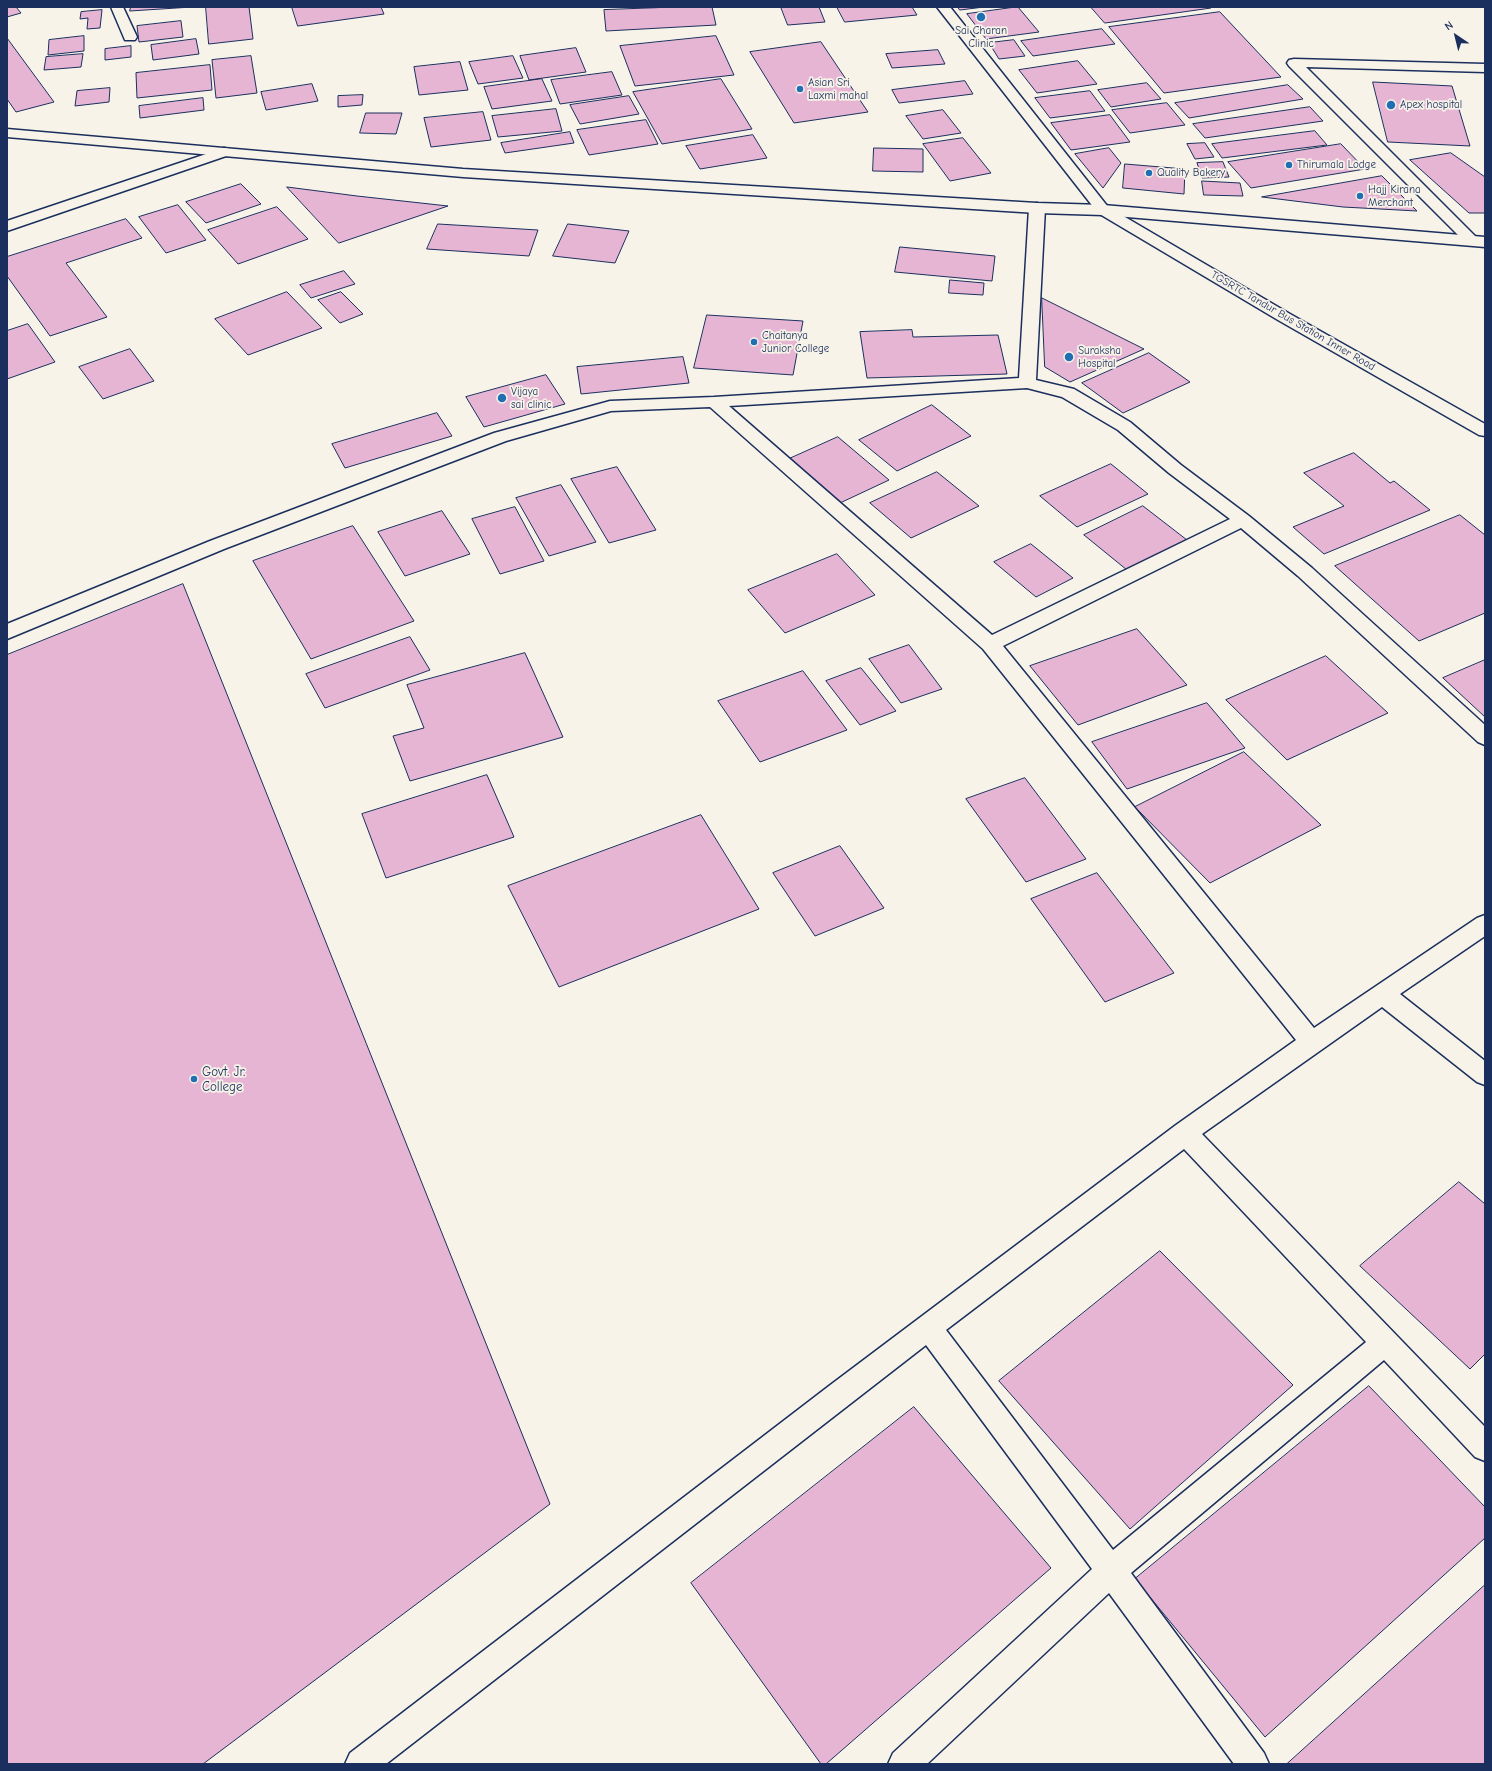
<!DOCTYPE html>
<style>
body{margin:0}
#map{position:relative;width:1492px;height:1771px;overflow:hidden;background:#f7f3e8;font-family:"Comic Neue",sans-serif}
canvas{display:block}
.frame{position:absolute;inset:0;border:8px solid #1b2f5e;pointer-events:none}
.north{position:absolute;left:1436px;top:16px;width:40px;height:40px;-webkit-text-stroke:3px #f7f3e8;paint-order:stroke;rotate:325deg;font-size:11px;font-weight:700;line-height:16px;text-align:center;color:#1b2f5e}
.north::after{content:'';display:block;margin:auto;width:14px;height:18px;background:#1b2f5e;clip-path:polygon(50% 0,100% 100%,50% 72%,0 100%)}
</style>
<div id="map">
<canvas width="1492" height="1771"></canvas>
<div class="frame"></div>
<div class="north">N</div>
</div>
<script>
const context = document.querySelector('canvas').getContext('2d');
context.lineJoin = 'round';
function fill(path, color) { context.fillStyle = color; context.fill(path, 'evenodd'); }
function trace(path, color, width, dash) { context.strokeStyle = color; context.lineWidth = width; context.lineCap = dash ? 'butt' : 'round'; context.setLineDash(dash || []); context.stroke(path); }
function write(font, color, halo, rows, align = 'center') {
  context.font = font + ' "Comic Neue",sans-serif'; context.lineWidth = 3.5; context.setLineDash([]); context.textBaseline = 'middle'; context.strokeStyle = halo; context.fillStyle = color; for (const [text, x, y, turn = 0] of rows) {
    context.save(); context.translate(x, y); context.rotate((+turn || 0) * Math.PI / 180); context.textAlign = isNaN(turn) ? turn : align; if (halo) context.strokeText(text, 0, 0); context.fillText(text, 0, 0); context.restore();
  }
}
const building = new Path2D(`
 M7 7H16L21 13 7 17Z
 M131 7H192L130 11Z
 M206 7H249L253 39 209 44Z
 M292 7H381L384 14 298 26Z
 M675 7H712L716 25 606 31 604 10Z
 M781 7H819L825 22 788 25Z
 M837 7H912L917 15 845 22Z
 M958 7H984L960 10Z
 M1018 7 1039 32 986 39 967 14Z
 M1091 7H1210L1211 8 1105 23Z
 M102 10 100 28 87 29 88 18 80 19 81 12Z
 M1220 12 1281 77 1164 93 1109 27Z
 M181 21 183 37 139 42 137 26Z
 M1102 29 1115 44 1033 56 1021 41Z
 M84 36V51L48 55 49 40Z
 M716 36 734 75 635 86 620 46Z
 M7 38 54 102 16 112 7 99Z
 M196 39 199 54 153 60 151 45Z
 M1014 40 1025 56 999 59 989 43Z
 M821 42 868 112 794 123 750 52Z
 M131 46V57L105 60V49Z
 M576 48 586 72 529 80 520 56Z
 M938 50 945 64 892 68 886 54Z
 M83 54 81 67 44 70 46 57Z
 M251 56 257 93 216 98 212 60Z
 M513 56 523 78 478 84 469 62Z
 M1078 61 1097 84 1037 93 1019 70Z
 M460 62 468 90 419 95 414 67Z
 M210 65 212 90 137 98 136 73Z
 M612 72 622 95 560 104 551 80Z
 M542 79 552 101 492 109 484 87Z
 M721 79 752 129 662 144 633 92Z
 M965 81 973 94 899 103 892 90Z
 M1373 82 1452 86 1470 146 1388 142Z
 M1147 83 1161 99 1111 107 1098 90Z
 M312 84 318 101 266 110 261 92Z
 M1288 85 1303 99 1189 118 1175 103Z
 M110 88 109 102 75 106 77 91Z
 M1090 91 1105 111 1050 118 1035 98Z
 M363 95 362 105 338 107V96Z
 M629 96 639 114 580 124 570 105Z
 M203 98 204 110 140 118 139 106Z
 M1167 103 1185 125 1130 133 1112 110Z
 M1310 107 1323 121 1205 138 1193 124Z
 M556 109 562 131 498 137 492 116Z
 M943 110 961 133 923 139 906 116Z
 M483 112 491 140 431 147 424 118Z
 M366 113H402L396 134 360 133Z
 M1110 115 1130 142 1071 150 1051 123Z
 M646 120 658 144 589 155 577 130Z
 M1315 131 1327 145 1222 158 1212 144Z
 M570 132 574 143 505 153 501 143Z
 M753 135 767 158 700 169 686 146Z
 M963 138 991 173 950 181 923 144Z
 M1205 143 1214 157 1195 159 1187 144Z
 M1341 144 1365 169 1251 188 1228 162Z
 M874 148 923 149V172L873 171Z
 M1109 148 1121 163 1103 188 1075 154Z
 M1451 153 1485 177V213H1469L1410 160Z
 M1223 162 1229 177 1202 178 1197 163Z
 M1125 164 1185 169 1184 194 1123 188Z
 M1382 176 1417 211 1343 207 1262 197Z
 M1202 181 1240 183 1243 196 1204 195Z
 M241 184 261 204 206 223 186 202Z
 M287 187 357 196 448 206 339 243Z
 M178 205 206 240 166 253 139 217Z
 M277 207 308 239 238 264 208 230Z
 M126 219 142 238 66 263 107 317 50 336 7 276V257Z
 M438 224 538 230 529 256 427 249Z
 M568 224 629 231 615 263 553 256Z
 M900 247 995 256 992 281 895 272Z
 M344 271 355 284 311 298 300 285Z
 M950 280 984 283 983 295 949 293Z
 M287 292 322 328 248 355 215 319Z
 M341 292 363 314 340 323 318 300Z
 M1042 298 1144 349 1070 382 1045 367Z
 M707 315 803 321 793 375 694 368Z
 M28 324 55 362 7 379V331Z
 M912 330 913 337 998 335 1007 374 867 378 860 332Z
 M130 349 154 381 103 399 79 367Z
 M1149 353 1190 382 1123 413 1082 383Z
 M683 357 689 383 581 394 577 367Z
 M546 375 565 404 484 427 466 397Z
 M932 405 971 436 897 471 859 440Z
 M437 413 452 436 345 468 332 444Z
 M838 437 889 480 840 503 789 459Z
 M1354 453 1390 483 1394 481 1430 510 1324 554 1293 527 1344 506 1304 473Z
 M1111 464 1148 494 1077 527 1040 496Z
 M617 467 656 530 609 543 571 479Z
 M937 472 979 506 911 538 870 503Z
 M561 485 596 542 549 556 516 498Z
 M1143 506 1187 540 1127 570 1084 535Z
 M515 507 544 561 500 574 472 519Z
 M442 511 470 554 405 576 378 532Z
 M1460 515 1485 535V613L1419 641 1335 566Z
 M353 526 414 621 311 659 253 561Z
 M1031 544 1073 578 1036 597 994 562Z
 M837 554 875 595 785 633 748 590Z
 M183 584 550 1504 203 1764H7V655Z
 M1137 629 1187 685 1078 725 1030 666Z
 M410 637 430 670 325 708 306 674Z
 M909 645 942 689 901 703 869 659Z
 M525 653 563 737 410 781 393 736 424 728 407 685Z
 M1326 656 1388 713 1287 760 1226 700Z
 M1485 660V717L1443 678Z
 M861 668 896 711 860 725 826 681Z
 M803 671 847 730 760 762 718 701Z
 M1207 703 1245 748 1127 789 1092 742Z
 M1244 752 1321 825 1210 883 1135 807Z
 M487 775 514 837 386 878 362 814Z
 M1025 778 1086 859 1026 882 966 799Z
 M701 815 759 909 559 987 508 886Z
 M840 846 884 908 815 936 773 873Z
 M1097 873 1174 973 1105 1002 1031 899Z
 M1459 1182 1485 1204V1354L1470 1369 1360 1266Z
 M1160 1251 1293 1385 1130 1529 999 1381Z
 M1369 1386 1485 1507V1538L1265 1737 1135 1579Z
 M914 1407 1051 1568 826 1764H821L691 1583Z
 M1485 1585V1764H1287Z`);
fill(building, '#e6b5d4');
trace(building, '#1b2f5e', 1);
const lane = new Path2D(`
 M1103 205 1108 207 1290 314 1485 424V436L1479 435 1278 320 1098 213 1095 210 1098 207Z`);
const street = new Path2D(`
 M111 7H123L137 37 135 40H125Z
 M937 7H950L1108 207 1111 210 1108 213 1103 215 1098 213Z
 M1294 59 1485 64V72L1306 67 1479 240 1476 243 1471 245 1466 243 1289 66 1287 63 1289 60Z
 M224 148 229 149 231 152 229 155 7 231V221Z
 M1037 203 1042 205 1045 208 1036 380 1074 389 1130 422 1181 465 1249 516 1312 568 1485 725V745L1478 742 1298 576 1241 528 1003 646 1314 1028 1477 918 1485 915V936L1400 994 1485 1061V1085L1477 1082 1382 1007 1202 1134 1485 1427V1461L1475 1457 1384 1360 1131 1573 1264 1753 1269 1764H1234L1109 1593 927 1764H888L893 1753 1092 1569 926 1345 386 1764H345L350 1753 829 1386 1176 1125 1296 1040 983 649 710 407 611 411 506 441 224 549 7 639V624L210 541 494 433 610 401 714 397 1019 378 1029 208 1032 205ZM1027 388 1062 397 1118 430 1169 473 1230 519 992 635 729 406ZM1184 1149 1366 1342 1113 1550 946 1330Z`);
const highway = new Path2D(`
 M7 129 463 169 1037 203 1103 205 1485 237V247L1103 215 1037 213 463 177 7 137Z`);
trace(lane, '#1b2f5e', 3);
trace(street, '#1b2f5e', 3);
trace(highway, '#1b2f5e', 3);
fill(lane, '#f7f3e8');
fill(street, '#f7f3e8');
fill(highway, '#f7f3e8');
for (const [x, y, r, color] of [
 [981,17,5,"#1f6fb2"],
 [800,89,4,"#1f6fb2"],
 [1391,105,5,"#1f6fb2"],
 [1289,165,4,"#1f6fb2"],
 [1149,173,4,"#1f6fb2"],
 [1360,196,4,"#1f6fb2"],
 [754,342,4,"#1f6fb2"],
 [1069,357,5,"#1f6fb2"],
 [502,398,5,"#1f6fb2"],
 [194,1079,4,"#1f6fb2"]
]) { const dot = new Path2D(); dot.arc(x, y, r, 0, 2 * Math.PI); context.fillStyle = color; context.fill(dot); trace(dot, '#f7f3e8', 1.5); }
write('11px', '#1b2f5e', '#f7f3e8', [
 ["Sai Charan",981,31,"center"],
 ["Clinic",981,44,"center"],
 ["Asian Sri",808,83],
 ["Laxmi mahal",808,96],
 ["Apex hospital",1400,105],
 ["Thirumala Lodge",1297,165],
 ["Quality Bakery",1157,173],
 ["Hajj Kirana",1368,190],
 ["Merchant",1368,203],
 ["Chaitanya",762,336],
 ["Junior College",762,349],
 ["Suraksha",1078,351],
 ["Hospital",1078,364],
 ["Vijaya",511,392],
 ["sai clinic",511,405]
], 'left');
write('11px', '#1b2f5e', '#f7f3e8', [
 ["TGSRTC Tandur Bus Station Inner Road",1293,321,30]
]);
write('13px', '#1b2f5e', '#f7f3e8', [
 ["Govt. Jr.",202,1072],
 ["College",202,1087]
], 'left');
</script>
